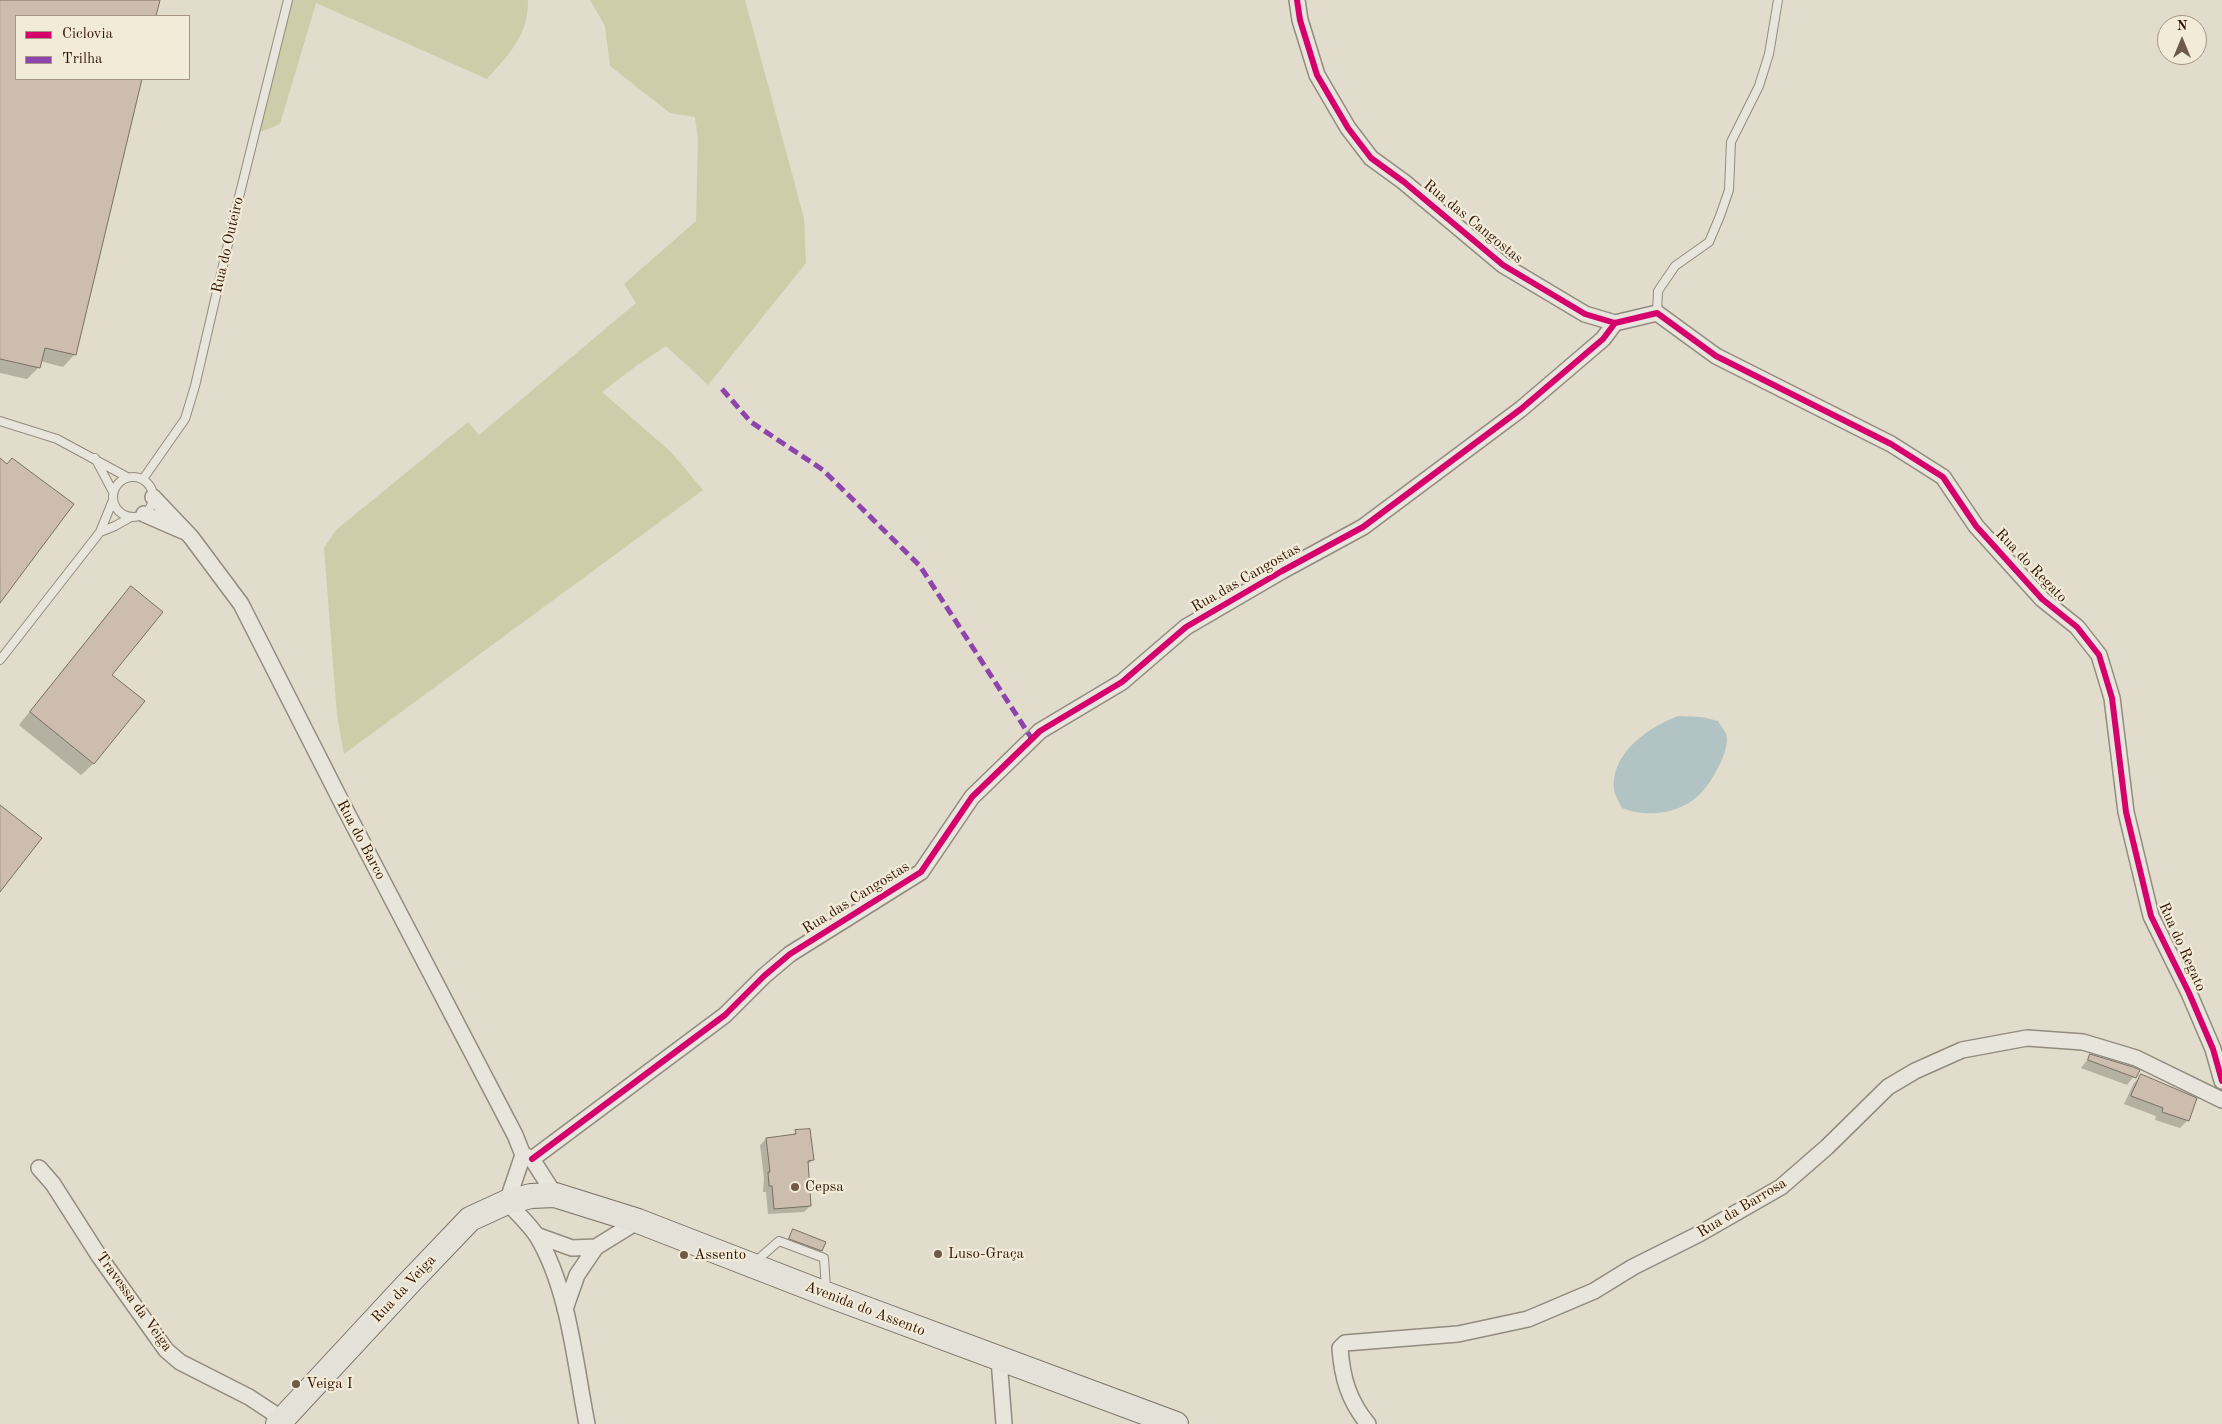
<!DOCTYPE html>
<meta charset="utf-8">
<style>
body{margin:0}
#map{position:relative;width:2222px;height:1424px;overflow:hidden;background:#e1dccb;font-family:"Old Standard TT",serif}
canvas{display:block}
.legend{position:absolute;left:15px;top:15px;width:175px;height:65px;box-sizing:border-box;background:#f1ebd8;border:1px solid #a59582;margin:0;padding:6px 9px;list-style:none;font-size:15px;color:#321302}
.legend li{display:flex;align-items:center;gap:10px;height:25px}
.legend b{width:25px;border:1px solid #a59582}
.north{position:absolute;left:2157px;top:15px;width:50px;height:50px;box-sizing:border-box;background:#f1ebd8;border:1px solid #a59582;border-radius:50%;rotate:0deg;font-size:14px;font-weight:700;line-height:20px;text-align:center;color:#321302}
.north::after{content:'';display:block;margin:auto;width:18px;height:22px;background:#6f5948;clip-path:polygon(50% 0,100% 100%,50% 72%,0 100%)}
</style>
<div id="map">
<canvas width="2222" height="1424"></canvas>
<ul class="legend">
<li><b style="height:6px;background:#d6006c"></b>Ciclovia</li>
<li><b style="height:6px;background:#8e44ad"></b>Trilha</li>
</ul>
<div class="north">N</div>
</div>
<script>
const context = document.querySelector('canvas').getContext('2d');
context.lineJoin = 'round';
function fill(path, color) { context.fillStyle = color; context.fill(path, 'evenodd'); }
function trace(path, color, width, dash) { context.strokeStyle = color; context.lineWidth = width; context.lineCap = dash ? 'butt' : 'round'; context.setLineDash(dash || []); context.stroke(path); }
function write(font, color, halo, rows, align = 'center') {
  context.font = font + ' "Old Standard TT",serif'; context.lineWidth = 4.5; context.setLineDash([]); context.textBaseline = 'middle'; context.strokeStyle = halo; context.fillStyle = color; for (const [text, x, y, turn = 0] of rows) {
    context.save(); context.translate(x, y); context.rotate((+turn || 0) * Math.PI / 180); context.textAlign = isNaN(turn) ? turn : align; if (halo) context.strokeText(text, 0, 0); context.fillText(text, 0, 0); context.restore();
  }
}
fill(new Path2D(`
 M291 0H528C528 36 510 53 487 79L316 3 280 124 258 133Z
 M590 0H745L804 218 806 263 708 385 666 346 636 366 602 392 671 452 703 490 344 754 337 715 324 548 336 530 468 422 479 435 636 303 624 284 696 221 698 139 695 117 670 113 610 66 605 26Z`), '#cecda9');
fill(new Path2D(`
 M1678 716 1702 717 1718 721C1720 725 1724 729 1726 734 1729 743 1724 755 1720 764 1715 774 1707 788 1698 796 1679 814 1645 818 1622 808 1619 802 1615 795 1614 790 1610 753 1649 727 1678 716Z`), '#b1c4c3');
fill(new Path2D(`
 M0 0H159L155 16H16V79H140L75 354 63 367 40 361 39 367 27 379 0 373Z
 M131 588 110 675 94 763 81 775 19 725 119 600Z
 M2091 1055 2138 1071 2127 1085 2081 1068Z
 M2142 1075 2188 1120 2180 1128 2155 1120 2156 1116 2124 1104 2134 1083Z
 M796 1132 813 1160 807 1165 810 1206 804 1212 768 1214 766 1192H763L764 1178 760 1145 766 1139 791 1136Z
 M793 1230 821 1251 817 1254 786 1242Z`), '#0003');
const building = new Path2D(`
 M0 0H160L156 16H16V79H142L76 355 45 348 40 368 0 359Z
 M0 458 7 464 12 458 74 504 0 603Z
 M131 586 163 612 112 675 145 701 94 764 30 712Z
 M0 805 42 838 0 892Z
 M2090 1054 2133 1067 2140 1070 2136 1078 2088 1060Z
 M2141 1074 2197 1098 2189 1121 2162 1112 2163 1108 2131 1096Z
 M810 1129 814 1160 808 1161 811 1206 774 1209 772 1186H769L768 1172H770L766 1138 796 1134 795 1130Z
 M793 1229 826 1242 822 1251 789 1239Z`);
fill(building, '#cdbdae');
trace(building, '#787065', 1);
const service = new Path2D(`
 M1657 313 1658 291 1675 266 1709 242 1720 216 1729 190 1731 142 1759 86 1769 54 1778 0
 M0 421 57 439 127 477
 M95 458 113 492
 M113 497a20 20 0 1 1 40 0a20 20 0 1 1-40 0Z
 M143 479 185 419 195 386 238 201 288 0
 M100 532 115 526 131 517
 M0 660 100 532 113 500
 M755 1262 779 1241 824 1258 826 1289`);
const minor = new Path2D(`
 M1297 0 1300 20 1317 75 1348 128 1371 158 1404 182 1503 265 1585 314 1615 323 1657 313 1716 356 1891 444 1943 477 1976 526 2042 599 2077 627 2099 655 2112 698 2126 812 2151 916 2189 993 2213 1049 2222 1081
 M153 497 191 537 241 604 344 807 515 1135 523 1155 507 1202C517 1213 529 1224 537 1236 569 1289 575 1364 587 1424
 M144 514 183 531
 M524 1155 532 1159 555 1195
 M532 1159 725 1015 764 976 790 954 921 872 972 797 1040 731 1122 682 1186 627 1282 571 1363 527 1521 409 1603 339 1615 323
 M39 1168 53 1184 99 1256 166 1350 180 1362 249 1397 284 1420
 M536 1235 572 1248 596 1247
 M565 1309 577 1275 596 1247 638 1221
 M999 1359 1004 1424
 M1368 1424C1349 1401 1342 1378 1340 1348L1345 1343 1458 1334 1528 1319 1594 1291 1633 1267 1699 1234 1781 1187 1827 1147 1888 1087 1915 1071 1962 1050 2027 1038 2083 1042 2136 1058 2222 1100`);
const primary = new Path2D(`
 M278 1424 407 1285 470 1219 507 1202 531 1196 555 1195 638 1221 826 1294 1176 1424`);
trace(service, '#928b7f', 10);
trace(minor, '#928b7f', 18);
trace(primary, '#787065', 26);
trace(service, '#e8e5dd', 8);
trace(minor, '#e8e5dd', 15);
trace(primary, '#e4e1d8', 24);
trace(new Path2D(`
 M722 389 751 422 823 470 920 566 1032 739`), '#8e44ad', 5, [10, 5]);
trace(new Path2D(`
 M1297 0 1300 20 1317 75 1348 128 1371 158 1404 182 1503 265 1585 314 1615 323 1657 313 1716 356 1891 444 1943 477 1976 526 2042 599 2077 627 2099 655 2112 698 2126 812 2151 916 2189 993 2213 1049 2222 1081
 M532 1159 725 1015 764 976 790 954 921 872 972 797 1040 731 1122 682 1186 627 1282 571 1363 527 1521 409 1603 339 1615 323`), '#d6006c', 6);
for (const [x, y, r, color] of [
 [795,1187,5,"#6f5948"],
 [938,1254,5,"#6f5948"],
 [684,1255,5,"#6f5948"],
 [296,1384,5,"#6f5948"]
]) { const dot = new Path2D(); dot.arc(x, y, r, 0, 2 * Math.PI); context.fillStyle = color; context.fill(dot); trace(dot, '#f1ebd8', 2); }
write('15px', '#321302', '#f1ebd8', [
 ["Rua das Cangostas",1473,222,39],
 ["Rua do Outeiro",228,245,-77],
 ["Rua do Regato",2031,566,46],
 ["Rua das Cangostas",1246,578,-30],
 ["Rua do Barco",361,840,62],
 ["Rua das Cangostas",856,898,-32],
 ["Rua do Regato",2182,947,66],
 ["Rua da Barrosa",1742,1208,-31],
 ["Rua da Veiga",404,1289,-47],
 ["Travessa da Veiga",134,1302,54],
 ["Avenida do Assento",865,1309,21]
]);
write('15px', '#321302', '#f1ebd8', [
 ["Cepsa",805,1187],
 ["Luso-Graça",948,1254],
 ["Assento",694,1255],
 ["Veiga I",306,1384]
], 'left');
</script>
